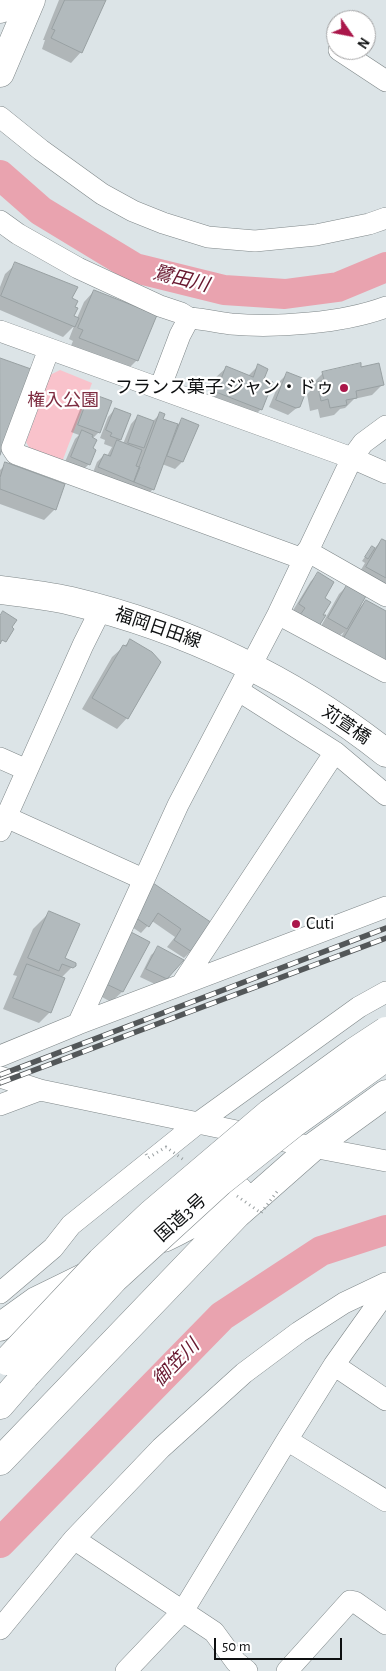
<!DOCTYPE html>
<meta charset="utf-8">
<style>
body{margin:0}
#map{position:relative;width:386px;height:1671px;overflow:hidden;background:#dce4e7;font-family:"Alegreya Sans",sans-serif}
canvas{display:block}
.north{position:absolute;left:326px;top:10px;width:50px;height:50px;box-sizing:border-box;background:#fff;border:1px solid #9f9fa0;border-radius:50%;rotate:123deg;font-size:14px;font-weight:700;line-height:20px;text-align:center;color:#0e1011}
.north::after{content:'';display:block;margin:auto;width:18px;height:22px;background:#aa174a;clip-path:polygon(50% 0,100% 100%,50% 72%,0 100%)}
.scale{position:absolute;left:214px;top:1638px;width:128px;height:22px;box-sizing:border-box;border:2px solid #0e1011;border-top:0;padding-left:6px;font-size:15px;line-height:18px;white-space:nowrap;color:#0e1011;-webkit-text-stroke:4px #fff;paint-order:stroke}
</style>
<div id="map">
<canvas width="386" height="1671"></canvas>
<div class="north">N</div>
<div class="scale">50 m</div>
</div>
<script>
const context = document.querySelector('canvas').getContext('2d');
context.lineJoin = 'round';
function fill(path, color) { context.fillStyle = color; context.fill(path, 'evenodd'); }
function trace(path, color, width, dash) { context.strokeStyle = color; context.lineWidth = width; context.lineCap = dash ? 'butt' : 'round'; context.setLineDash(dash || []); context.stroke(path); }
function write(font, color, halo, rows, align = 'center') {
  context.font = font + ' "Alegreya Sans","Noto Sans JP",sans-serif'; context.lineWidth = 4.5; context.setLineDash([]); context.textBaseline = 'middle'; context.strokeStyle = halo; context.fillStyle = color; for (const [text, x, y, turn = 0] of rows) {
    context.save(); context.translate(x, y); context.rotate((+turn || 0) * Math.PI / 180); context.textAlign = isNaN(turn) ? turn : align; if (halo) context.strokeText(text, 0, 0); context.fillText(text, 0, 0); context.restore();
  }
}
fill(new Path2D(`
 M60 370 92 383 62 462 31 451 26 442 50 375Z`), '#f9c2cb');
fill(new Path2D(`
 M59 0H105L81 52 71 63 42 49 45 40H43Z
 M16 264 70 299 73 316 77 318 84 302 94 291 137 360 126 371 70 348 73 341 69 339 74 326 63 337 0 310V287L5 274Z
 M258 366 263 380 261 409 250 420 206 402 215 378 226 368 248 376Z
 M323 373 383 384 372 395 354 399 345 408 340 409 334 415 320 418 318 409 310 411 307 394 313 388 312 384Z
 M287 374 299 406 288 415 269 407 280 381Z
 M91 394 99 432 92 439 89 464 82 471 64 464 75 439 79 435 71 432 83 402Z
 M115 409 130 415 120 440 118 442 123 444 131 424 138 416 152 422 160 414 162 419 177 425 183 420 182 462 175 469 162 464 153 489 142 500 92 475 97 462 104 455 107 456 112 447 104 444 105 440 100 438 108 417Z
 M6 464 55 509 44 520 0 504V470Z
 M382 540 386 542V594L356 578 365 563 362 561 369 551 372 547 374 549Z
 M319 574 323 598 321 615 318 626 292 612 311 581Z
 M347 586 358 609 366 601 386 613 334 649 344 632 339 636 321 626 339 594Z
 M130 641 127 718 117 729 82 709 112 657Z
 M146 892 210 923 191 951 184 958 167 947 175 937 152 921 141 933 126 923Z
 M50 912 64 959 74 965 61 978 50 1012 39 1023 3 1009 17 976 13 975 33 929Z
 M148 943 122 992 111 1002 93 992Z
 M159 948 166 978 159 986 140 977 151 955Z`), '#0003');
trace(new Path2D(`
 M0 175 41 211 135 268 224 290 285 294 338 287 386 267
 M0 1543 222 1316 321 1251 386 1230`), '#e9a3af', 30);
const building = new Path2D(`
 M65 0H106L82 53 51 38 55 30 52 29Z
 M15 262 78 287 72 298 78 301 75 307 78 308 74 316 79 318 75 327 1 296Z
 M94 290 157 315 138 361 79 338 83 330 78 328Z
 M0 358 31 369 0 455Z
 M361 363V367L379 363 384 385 356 391 357 398 346 400 347 405 330 408 328 399 321 401 317 382 324 380 322 372Z
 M258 364 268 369 264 379 273 382 262 410 216 392 226 366 253 377Z
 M287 372 310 381 300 407 296 408 276 400Z
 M90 393 112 401 100 433 78 425Z
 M115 408 131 414 121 440 110 436 112 433 106 430Z
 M160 412 165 414 163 419 178 424 154 490 134 482Z
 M138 415 154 421 144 448 128 443Z
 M182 418 199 425 183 462 167 456Z
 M82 430 93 435 92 437 97 440 93 448 96 450 90 465 71 457Z
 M117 440 142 450 136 466 140 467 134 482 98 467 104 454 110 456Z
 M5 462 65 484 56 510 0 489V478Z
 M382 539 386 541V578L366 567Z
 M372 546 375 548 368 559 365 557Z
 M318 572 334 582 325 598 331 602 323 615H326L319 626 300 615 305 608 299 604Z
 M347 585 366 596 347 629 328 618Z
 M366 600 386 611V662L344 638Z
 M3 611 17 620 12 627 14 629 6 642 2 640 0 644V616Z
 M130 639 152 652 161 662 128 719 92 698 123 645 126 646Z
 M153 883 212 923 192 952 174 940 181 929 158 913 149 927 132 915Z
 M49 911 80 924 65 958 76 963V966L73 968 62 964 59 971 28 958Z
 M129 931 150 942 123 992 102 982Z
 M158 946 184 960 167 979 146 969Z
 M27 964 65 978 51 1013 13 998Z`);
fill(building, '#b2babd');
trace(building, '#98a0a2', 1);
const minor = new Path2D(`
 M339 50 386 81
 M0 117 41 150 102 194 133 211 163 223 208 237 255 241 316 235 369 224 386 218
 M0 221 18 234 78 268 160 306 181 313 189 318
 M0 331 352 458 386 473
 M49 349 12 448 16 454 303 559
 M160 388 180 335 189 318C203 319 217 322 231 324 276 328 343 323 386 307
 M307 551 386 596
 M278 614 386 672
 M239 691 335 752 386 795
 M0 758 27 770
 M6 817 143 879
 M0 831 83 645 101 609
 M181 985 335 752
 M78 1024 178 805 278 614 352 458 363 443 386 426
 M0 1056 78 1024 386 907
 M0 1077 40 1090 313 1147 386 1161
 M0 1105 40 1090
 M0 1293 53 1248 71 1225 198 1123 359 1007 386 992
 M334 1365 386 1400
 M287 1440 386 1501
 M74 1539 214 1632 236 1662 247 1671
 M0 1629 74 1539 161 1448 244 1373 299 1332 344 1303 386 1283
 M126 1671 183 1611 287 1440 334 1365 386 1292
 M287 1671 350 1601 355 1602 386 1624`);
const major = new Path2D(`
 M0 9 4 0
 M0 73 31 0
 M0 590C24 593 48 596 71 601 185 628 294 680 386 753`);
const highway = new Path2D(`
 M164 1238C191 1225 216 1211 239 1191
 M0 1327 36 1301 85 1277
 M0 1405 25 1376
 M0 1461 237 1214 313 1147 386 1094`);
trace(minor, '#7f8789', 22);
trace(major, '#7f8789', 29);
trace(highway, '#7f8789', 29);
trace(minor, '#fff', 21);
trace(major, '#fff', 28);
trace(highway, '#fff', 28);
const rail = new Path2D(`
 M0 1075 386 928
 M0 1083 386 938`);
trace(rail, '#535759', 5.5);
trace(rail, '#fff', 4, [11]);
const highwayBridge = new Path2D(`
 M7 1361 101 1261 151 1214 270 1113 354 1052 386 1031
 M25 1376 114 1279 220 1182 293 1124 386 1057`);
trace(highwayBridge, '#7f8789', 29, []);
trace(new Path2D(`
 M146 1154 148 1158 166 1147 184 1160
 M237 1196 261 1213 279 1189`), '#989ea0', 3, [1, 4]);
trace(highwayBridge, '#fff', 28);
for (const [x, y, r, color] of [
 [344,388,5,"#aa174a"],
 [296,924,5,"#aa174a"]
]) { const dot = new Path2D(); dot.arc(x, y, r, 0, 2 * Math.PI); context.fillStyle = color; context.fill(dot); trace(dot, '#fff', 2); }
write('18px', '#0e1011', '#fff', [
 ["フランス菓子 ジャン・ドゥ",334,388],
 ["Cuti",306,924,"left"]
], 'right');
write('18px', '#7e2d41', '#fff', [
 ["権入公園",63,401]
]);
write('18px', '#0e1011', '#fff', [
 ["福岡日田線",158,628,19],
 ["苅萱橋",346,725,34],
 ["国道3号",181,1218,-42]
]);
write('italic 19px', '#68182f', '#fff', [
 ["鷺田川",181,279,14],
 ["御笠川",176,1363,-46]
]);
</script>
